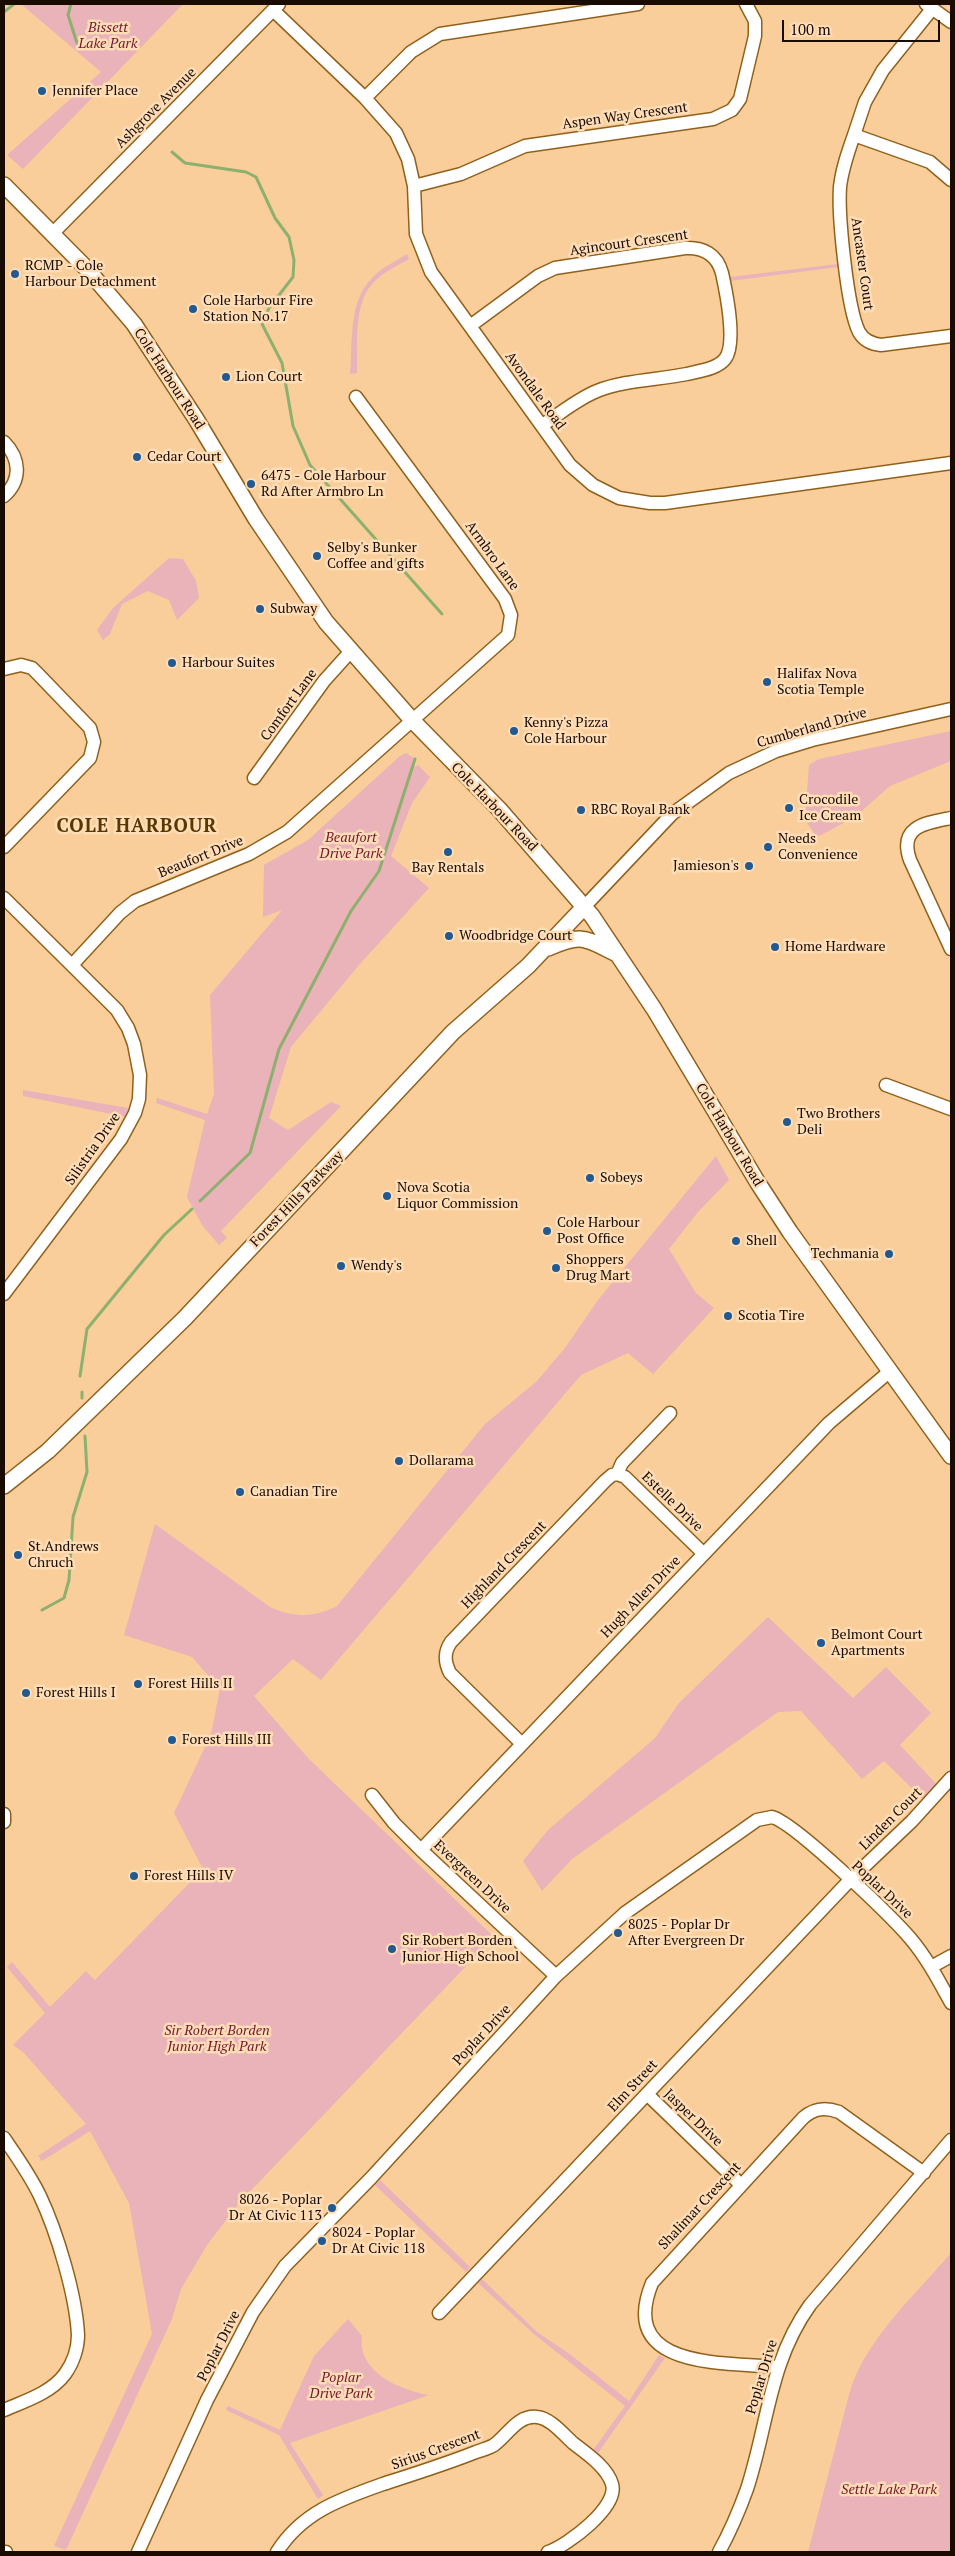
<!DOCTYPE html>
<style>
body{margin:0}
#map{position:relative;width:955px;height:2556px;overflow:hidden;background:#f9ce9b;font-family:"PT Serif",serif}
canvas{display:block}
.frame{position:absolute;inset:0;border:5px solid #190b00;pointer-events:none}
.scale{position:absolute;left:782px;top:20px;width:158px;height:22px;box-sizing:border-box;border:2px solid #190b00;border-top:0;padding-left:6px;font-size:15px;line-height:18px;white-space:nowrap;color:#190b00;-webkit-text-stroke:4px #feddb7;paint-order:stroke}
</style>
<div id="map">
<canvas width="955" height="2556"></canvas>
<div class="frame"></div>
<div class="scale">100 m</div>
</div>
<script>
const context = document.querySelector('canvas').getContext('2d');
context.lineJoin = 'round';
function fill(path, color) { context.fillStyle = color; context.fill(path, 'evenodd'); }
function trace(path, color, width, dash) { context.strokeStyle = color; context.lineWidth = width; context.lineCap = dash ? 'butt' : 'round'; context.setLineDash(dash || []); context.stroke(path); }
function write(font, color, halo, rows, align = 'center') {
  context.font = font + ' "PT Serif",serif'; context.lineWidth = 5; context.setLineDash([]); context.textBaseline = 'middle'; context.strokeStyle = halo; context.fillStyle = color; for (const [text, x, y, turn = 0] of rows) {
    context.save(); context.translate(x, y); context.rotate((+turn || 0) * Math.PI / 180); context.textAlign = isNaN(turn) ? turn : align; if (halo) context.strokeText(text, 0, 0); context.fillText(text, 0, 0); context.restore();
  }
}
fill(new Path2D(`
 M21 4H183L23 169 7 155 101 72Z
 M407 254 409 259C399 265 385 271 376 280 352 301 358 345 357 373L350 374C353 342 348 302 372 278 381 268 396 261 407 254Z
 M838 264V267L730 281V277Z
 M169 558 183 559 196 581 199 598 177 620 169 600 148 591 122 604 110 634 103 640 97 630 113 608Z
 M951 731V761L890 786 855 817 817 837 805 820 809 765 819 759Z
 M406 753 414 758 415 767 418 765 430 777 412 803 391 856 429 888 359 965 291 1047 269 1118 288 1130 331 1102 341 1106 221 1231 227 1238 219 1245 202 1225 187 1197 205 1120 156 1103 157 1098 207 1114 214 1094 210 995 282 910 263 917 264 865 308 840 400 756Z
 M23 1090 134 1109 131 1118 23 1096Z
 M716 1156 729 1180 698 1212 669 1249 696 1293 714 1308 653 1374 628 1353 581 1375 321 1680 293 1659 254 1696 308 1758 494 1937 240 2202 207 2245 181 2289 172 2319 66 2550 54 2546 152 2334 129 2203 90 2131 42 2161 38 2156 86 2124 24 2053 13 2045 45 2013 7 1967 12 1962 50 2007 86 1971 95 1980 203 1869 174 1813 211 1734 220 1689 192 1657 124 1635 155 1524 270 1607C294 1618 313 1618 337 1606L485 1424 537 1381 565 1348 598 1300Z
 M768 1617 853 1698 886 1667 931 1713 900 1745 938 1786 924 1800 884 1761 862 1779 801 1711 778 1712 572 1859 542 1891 523 1861 548 1830 655 1738 679 1703Z
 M380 2180 470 2267 466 2272 375 2185Z
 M951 2253V2552H808L850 2391C866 2339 916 2294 951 2253Z
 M482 2279 537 2332 571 2355 629 2401 659 2355 665 2358 598 2453 593 2450 625 2406 535 2335 478 2283Z
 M348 2319 362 2336C357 2372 400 2390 429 2395L290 2443 323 2495 318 2499 279 2435 226 2410 228 2406 280 2430 314 2356Z`), '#eab2b9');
trace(new Path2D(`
 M71 4 68 15 77 43
 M4 12 14 4
 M172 152 185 163 246 172 256 177 275 218 289 237 294 260 293 277 269 308 262 324 282 363 293 426 310 465 442 614
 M200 1201 250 1153 279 1049 351 911 379 871 415 759
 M80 1376 87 1329 164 1235 192 1209
 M82 1392V1398
 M42 1610 64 1598 69 1580 73 1517 87 1472 85 1436`), '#8db06e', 3);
const minor = new Path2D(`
 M926 4 951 22
 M273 10 365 98 396 133 408 159 414 186 416 234 431 272 570 465 593 485 619 498 650 503H665L951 463
 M365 98 411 52 440 34 638 4
 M854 135 865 102 883 70 932 9
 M951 180 930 162 854 135C848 152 842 169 840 187 838 215 847 308 859 332 864 341 872 344 881 345L951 336
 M414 186 461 174 525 146 713 119 732 110 740 99 755 36V21L746 4
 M52 234 279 4
 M470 326 538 276 555 268 685 248C703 247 717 254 722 273 726 291 737 344 725 359 717 369 699 371 687 374 657 380 625 380 597 391 577 399 560 414 542 425
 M4 442C20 458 22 480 4 496
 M4 669 21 665 32 668 38 674 90 728 94 742 90 758 4 847
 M254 778 324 681 351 651
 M951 818C926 823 898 826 910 860L951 949
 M4 898 117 1010 128 1028 134 1044 140 1075 139 1099 135 1113 121 1139 4 1294
 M585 906 672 814 729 773 776 751 812 740 951 709
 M72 965 120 913 135 901 249 854 287 832 508 635 511 615 505 599 356 397
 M886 1085 951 1109
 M617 1474 625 1477 704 1554
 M617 1474 622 1463 670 1413
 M521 1743 450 1673C444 1661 444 1652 451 1642L605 1481 612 1475 617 1474
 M372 1795 394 1823 421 1850 556 1976
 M4 1814V1822
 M421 1850 829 1423 889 1372
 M931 1967 951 1956
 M647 2094 740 2184
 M4 2138C17 2157 30 2175 40 2196 57 2232 76 2295 78 2335 78 2348 73 2363 65 2374 51 2393 25 2401 4 2410
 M439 2313 850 1880 912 1821 951 1778
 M778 2367C724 2362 617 2370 652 2283L803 2118C814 2108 825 2107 839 2112L924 2173
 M4 2552H6
 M138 2552 207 2400 253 2312 285 2266 371 2178 556 1976 625 1913 757 1820 772 1817C795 1823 891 1916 910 1938 927 1958 939 1981 951 2003
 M277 2552C302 2512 341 2499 383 2484 414 2474 446 2464 476 2452 482 2450 489 2448 494 2445 508 2435 517 2415 537 2417 550 2418 563 2434 573 2443 586 2453 607 2467 612 2484 619 2507 568 2545 548 2552
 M719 2552C730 2532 739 2511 747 2489 768 2425 769 2362 810 2305L951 2140`);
const major = new Path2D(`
 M4 185 87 269 134 324 196 419 256 519 326 622 412 720 499 809 592 916 654 1009 758 1183 790 1232 951 1456
 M548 948C583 933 584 938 617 954
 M4 1486 48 1451 185 1318 453 1032 528 966 585 906`);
trace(minor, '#91611b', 15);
trace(major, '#91611b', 18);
trace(minor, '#fff', 12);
trace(major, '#fff', 15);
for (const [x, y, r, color] of [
 [42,91,5,"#215990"],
 [15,274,5,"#215990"],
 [193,309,5,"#215990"],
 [226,377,5,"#215990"],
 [137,457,5,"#215990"],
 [251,484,5,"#215990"],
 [317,556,5,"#215990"],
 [260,609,5,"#215990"],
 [172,663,5,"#215990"],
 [767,682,5,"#215990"],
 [514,731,5,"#215990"],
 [789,808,5,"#215990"],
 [581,810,5,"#215990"],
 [768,847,5,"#215990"],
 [448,852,5,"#215990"],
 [749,866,5,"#215990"],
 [449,936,5,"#215990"],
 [775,947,5,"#215990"],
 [787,1122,5,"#215990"],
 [590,1178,5,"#215990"],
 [387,1196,5,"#215990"],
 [547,1231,5,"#215990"],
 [736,1241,5,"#215990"],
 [889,1254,5,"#215990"],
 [341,1266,5,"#215990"],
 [556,1268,5,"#215990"],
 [728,1316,5,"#215990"],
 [399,1461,5,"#215990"],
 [240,1492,5,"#215990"],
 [18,1555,5,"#215990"],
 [821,1643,5,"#215990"],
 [138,1684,5,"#215990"],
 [26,1693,5,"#215990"],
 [172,1740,5,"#215990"],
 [134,1876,5,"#215990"],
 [618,1933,5,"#215990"],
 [392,1949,5,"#215990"],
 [332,2208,5,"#215990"],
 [322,2241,5,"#215990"]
]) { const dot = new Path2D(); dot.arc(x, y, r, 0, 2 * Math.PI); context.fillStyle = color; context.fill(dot); trace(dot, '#feddb7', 2); }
write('italic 14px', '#75162f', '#feddb7', [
 ["Bissett",108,28],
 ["Lake Park",108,44],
 ["Beaufort",351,838],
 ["Drive Park",351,854],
 ["Sir Robert Borden",217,2031],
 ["Junior High Park",217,2047],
 ["Poplar",341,2378],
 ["Drive Park",341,2394],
 ["Settle Lake Park",889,2490]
]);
write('14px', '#190b00', '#feddb7', [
 ["Jennifer Place",52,91],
 ["RCMP - Cole",25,266],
 ["Harbour Detachment",25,282],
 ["Cole Harbour Fire",203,301],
 ["Station No.17",203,317],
 ["Lion Court",236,377],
 ["Cedar Court",147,457],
 ["6475 - Cole Harbour",261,476],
 ["Rd After Armbro Ln",261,492],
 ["Selby's Bunker",327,548],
 ["Coffee and gifts",327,564],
 ["Subway",270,609],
 ["Harbour Suites",182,663],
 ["Halifax Nova",777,674],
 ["Scotia Temple",777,690],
 ["Kenny's Pizza",524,723],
 ["Cole Harbour",524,739],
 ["Crocodile",799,800],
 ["Ice Cream",799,816],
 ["RBC Royal Bank",591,810],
 ["Needs",778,839],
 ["Convenience",778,855],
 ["Jamieson's",739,866,"right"],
 ["Bay Rentals",448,868,"center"],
 ["Woodbridge Court",459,936],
 ["Home Hardware",785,947],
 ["Two Brothers",797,1114],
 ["Deli",797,1130],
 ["Sobeys",600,1178],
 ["Nova Scotia",397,1188],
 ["Liquor Commission",397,1204],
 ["Cole Harbour",557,1223],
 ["Post Office",557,1239],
 ["Shell",746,1241],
 ["Techmania",879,1254,"right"],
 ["Shoppers",566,1260],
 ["Drug Mart",566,1276],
 ["Wendy's",351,1266],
 ["Scotia Tire",738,1316],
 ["Dollarama",409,1461],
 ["Canadian Tire",250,1492],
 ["St.Andrews",28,1547],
 ["Chruch",28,1563],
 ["Belmont Court",831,1635],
 ["Apartments",831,1651],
 ["Forest Hills II",148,1684],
 ["Forest Hills I",36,1693],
 ["Forest Hills III",182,1740],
 ["Forest Hills IV",144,1876],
 ["8025 - Poplar Dr",628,1925],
 ["After Evergreen Dr",628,1941],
 ["Sir Robert Borden",402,1941],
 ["Junior High School",402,1957],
 ["8026 - Poplar",322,2200,"right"],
 ["Dr At Civic 113",322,2216,"right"],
 ["8024 - Poplar",332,2233],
 ["Dr At Civic 118",332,2249]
], 'left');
write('14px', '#190b00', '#feddb7', [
 ["Ashgrove Avenue",156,108,-45],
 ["Aspen Way Crescent",625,116,-8],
 ["Agincourt Crescent",629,243,-8],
 ["Ancaster Court",862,264,82],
 ["Cole Harbour Road",169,379,57],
 ["Avondale Road",535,391,54],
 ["Armbro Lane",492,556,54],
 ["Comfort Lane",289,705,-54],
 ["Cumberland Drive",812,728,-16],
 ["Cole Harbour Road",494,807,46],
 ["Beaufort Drive",201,857,-22],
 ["Cole Harbour Road",729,1135,59],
 ["Silistria Drive",93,1149,-55],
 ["Forest Hills Parkway",297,1199,-46],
 ["Estelle Drive",672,1502,44],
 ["Highland Crescent",504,1565,-46],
 ["Hugh Allen Drive",641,1597,-46],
 ["Linden Court",891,1819,-45],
 ["Evergreen Drive",472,1877,43],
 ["Poplar Drive",882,1890,43],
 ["Poplar Drive",482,2035,-47],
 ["Elm Street",633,2086,-47],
 ["Jasper Drive",693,2118,44],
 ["Shalimar Crescent",700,2206,-47],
 ["Poplar Drive",219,2346,-63],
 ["Poplar Drive",762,2377,-73],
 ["Sirius Crescent",436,2450,-20]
]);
context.letterSpacing = '1px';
write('bold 19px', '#5a3700', '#feddb7', [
 ["COLE HARBOUR",137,827]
]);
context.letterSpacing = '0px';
</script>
